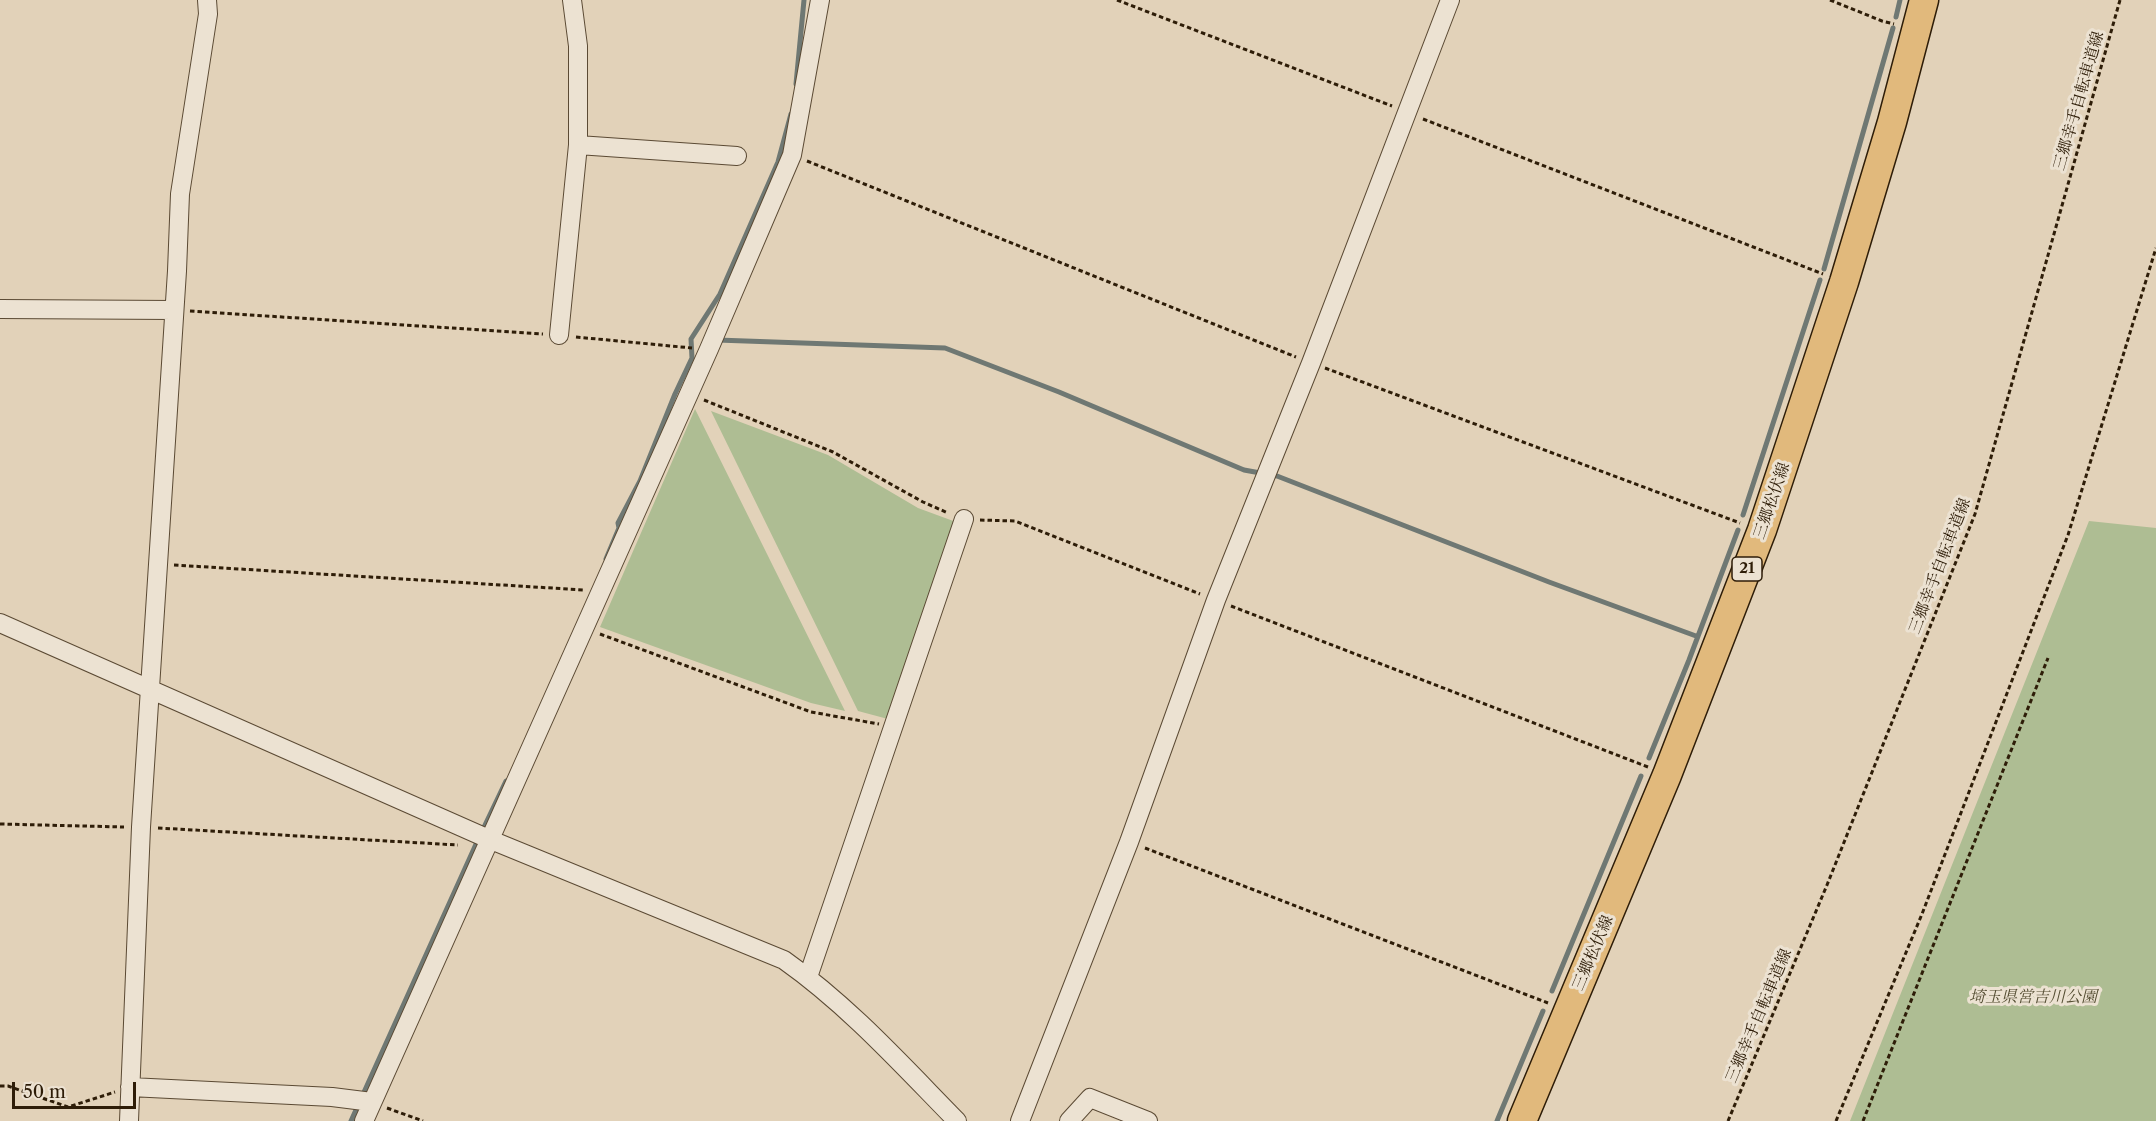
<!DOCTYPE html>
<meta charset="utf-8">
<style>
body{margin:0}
#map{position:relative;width:2156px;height:1121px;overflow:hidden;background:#e2d2b9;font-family:"Libre Caslon Text",serif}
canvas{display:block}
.scale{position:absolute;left:12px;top:1082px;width:124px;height:27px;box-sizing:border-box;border:3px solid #2e1d08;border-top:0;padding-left:8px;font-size:18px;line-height:21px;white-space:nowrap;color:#2e1d08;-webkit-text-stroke:4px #ece2d2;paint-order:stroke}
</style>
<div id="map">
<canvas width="2156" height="1121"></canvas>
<div class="scale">50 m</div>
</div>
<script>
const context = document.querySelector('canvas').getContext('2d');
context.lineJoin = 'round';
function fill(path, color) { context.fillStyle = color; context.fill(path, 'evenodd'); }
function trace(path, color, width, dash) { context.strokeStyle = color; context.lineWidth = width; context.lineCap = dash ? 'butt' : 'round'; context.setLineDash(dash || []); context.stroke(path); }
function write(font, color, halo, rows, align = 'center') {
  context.font = font + ' "Libre Caslon Text","Noto Serif JP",serif'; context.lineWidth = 6; context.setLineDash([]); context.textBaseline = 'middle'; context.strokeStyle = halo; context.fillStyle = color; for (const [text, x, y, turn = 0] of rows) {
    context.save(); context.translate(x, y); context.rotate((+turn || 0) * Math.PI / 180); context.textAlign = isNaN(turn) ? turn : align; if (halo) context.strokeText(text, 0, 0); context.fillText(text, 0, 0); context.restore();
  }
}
fill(new Path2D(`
 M695 409 845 711 811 703 600 627Z
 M711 411 828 455 918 508 956 522 888 719 858 711Z
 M2089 521 2156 528V1121H1850Z`), '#aebd93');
trace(new Path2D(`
 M1896 17 1900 0
 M796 84 804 0
 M1824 269 1893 28
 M717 340 945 348 1059 392 1244 470 1277 476 1549 582 1696 636
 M1743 515 1820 280
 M606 559 619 528 618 523 640 481 675 394 692 358 691 339 720 294 778 162 791 114
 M1649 758 1689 660 1738 530
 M1552 991 1641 776
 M351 1121 477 842 506 781
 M1497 1121 1543 1011`), '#6f7873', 5);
const minor = new Path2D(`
 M572 0 578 46V145
 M0 309 174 310
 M559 335 578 145 737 156
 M0 623 491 840 784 960C849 1006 902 1065 957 1121
 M808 977 964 519
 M130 1087 332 1097 372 1102
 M129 1121 141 827 177 271 180 194 208 14 207 0
 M364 1121 709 349 792 155 820 0
 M1020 1121 1129 842 1216 600 1311 363 1450 0
 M1069 1121 1090 1098 1148 1121`);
const primary = new Path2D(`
 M1522 1121 1667 775 1762 530 1844 282 1892 122 1924 0`);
trace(minor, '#5b4a34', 20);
trace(primary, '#2e1d08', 31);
trace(new Path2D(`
 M1117 0 1392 106
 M1830 0 1882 21 1894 24
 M1423 119 1823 274
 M807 161 1296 357
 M190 311 543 334
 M576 337 692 348
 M1325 368 1740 523
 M704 400 833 452 923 502 948 513
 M980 520 1015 521 1200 594
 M174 565 584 590
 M1231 606 1648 767
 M600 634 811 712 879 724
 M0 824 124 827
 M158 828 458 845
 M1145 848 1548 1003
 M0 1086H8L68 1107 115 1092
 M387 1108 423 1121
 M1728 1121 1827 885 1975 514 2120 0
 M1836 1121 1922 914 2068 535 2156 248
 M1863 1121 2048 658`), '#2e1d08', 3, [4.5, 3]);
trace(minor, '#ece2d2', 18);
trace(primary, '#e1b97c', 28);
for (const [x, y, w] of [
 [1747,569,30]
]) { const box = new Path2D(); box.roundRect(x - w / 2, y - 12, w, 24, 4.5); context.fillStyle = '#ece2d2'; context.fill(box); trace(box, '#2e1d08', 1.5); }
write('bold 15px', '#2e1d08', null, [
 ["21",1747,569]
]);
write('16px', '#2e1d08', '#ece2d2', [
 ["三郷幸手自転車道線",2079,101,-74],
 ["三郷松伏線",1772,501,-71],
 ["三郷幸手自転車道線",1940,566,-69],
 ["三郷松伏線",1593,953,-67],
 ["三郷幸手自転車道線",1759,1016,-67]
]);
write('italic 16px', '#544d32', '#ece2d2', [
 ["埼玉県営吉川公園",2033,997]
]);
</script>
